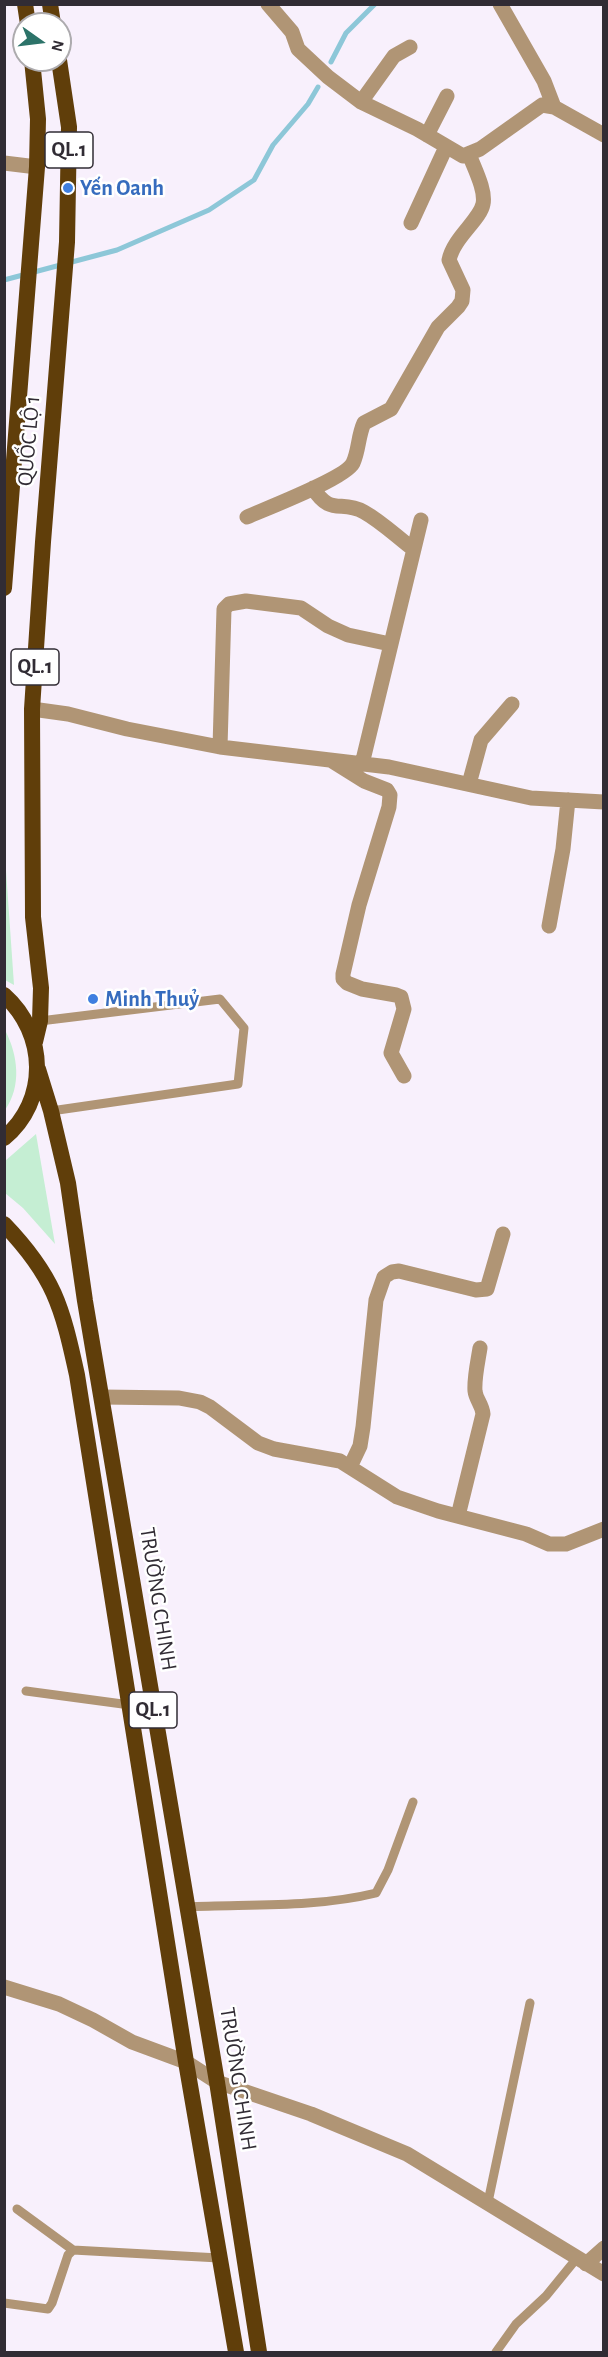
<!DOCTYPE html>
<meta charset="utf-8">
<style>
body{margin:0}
#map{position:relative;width:608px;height:2357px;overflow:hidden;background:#f8f0fc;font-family:"Alegreya Sans",sans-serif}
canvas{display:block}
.frame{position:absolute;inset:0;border:6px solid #312c34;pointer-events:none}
.north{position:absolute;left:12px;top:12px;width:60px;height:60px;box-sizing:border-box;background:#fff;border:2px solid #adabae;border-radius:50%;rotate:104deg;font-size:16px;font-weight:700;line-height:24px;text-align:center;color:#312c34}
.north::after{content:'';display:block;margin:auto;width:21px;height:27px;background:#2c7369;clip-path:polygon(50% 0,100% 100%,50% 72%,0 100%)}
</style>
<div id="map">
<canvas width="608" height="2357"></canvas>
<div class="frame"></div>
<div class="north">N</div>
</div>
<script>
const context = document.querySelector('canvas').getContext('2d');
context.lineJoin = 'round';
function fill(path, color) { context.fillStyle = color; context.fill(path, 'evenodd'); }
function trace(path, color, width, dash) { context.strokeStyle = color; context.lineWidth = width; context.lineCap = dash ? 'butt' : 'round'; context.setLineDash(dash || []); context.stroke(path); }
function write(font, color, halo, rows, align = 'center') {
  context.font = font + ' "Alegreya Sans",sans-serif'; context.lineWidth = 5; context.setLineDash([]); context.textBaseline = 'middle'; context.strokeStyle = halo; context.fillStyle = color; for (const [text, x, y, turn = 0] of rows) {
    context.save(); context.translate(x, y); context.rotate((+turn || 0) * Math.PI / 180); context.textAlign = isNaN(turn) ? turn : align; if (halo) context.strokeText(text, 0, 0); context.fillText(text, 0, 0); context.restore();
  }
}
fill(new Path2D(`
 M5 856 14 985 5 980Z
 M5 1030C18 1055 22 1086 5 1110Z
 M36 1134 55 1244 23 1208 5 1193V1161Z`), '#c5eed3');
trace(new Path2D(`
 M331 62 346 33 375 4
 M4 280 117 250 209 210 254 180 273 145 308 104 318 87`), '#8dc7d8', 5);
trace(new Path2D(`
 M40 1021 220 999 244 1028 238 1084 51 1111
 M26 1691 130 1705
 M187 1907C249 1904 315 1908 376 1893L388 1870 413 1802
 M488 2202 530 2003
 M17 2209 73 2250
 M4 2303 48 2309 52 2303 68 2255 73 2250 219 2258
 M496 2352 516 2324 546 2296 577 2258`), '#b09575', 9);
trace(new Path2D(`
 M268 4 292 32 298 49 328 77 361 102 417 129 463 156 480 149 542 105 554 107 604 135
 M500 4 544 81 554 107
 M361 102 394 56 410 47
 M427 135 447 96
 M4 163 37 167
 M411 223 446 147
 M313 488C331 517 341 499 364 512 382 522 397 537 413 549
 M247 517C265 509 346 478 353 463 359 450 358 436 364 423L391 409 438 327 458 307 462 301 463 290 449 260C454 237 480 220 483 204 486 190 474 168 469 154
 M32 709 68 714 127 729 220 747 389 767 531 798 604 802
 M220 747 224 609 229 604 246 601 301 608 328 626 348 635 390 644
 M332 761 364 781 387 790 390 795 389 807 359 905 343 974V979L347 983 362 989 396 995 401 997 404 1009 391 1053 404 1076
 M362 764 421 520
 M469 784 481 740 512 704
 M549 926 563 849 568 800
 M102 1397 179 1398 200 1402 210 1407 258 1443 274 1449 340 1461 397 1497 438 1511 526 1534 549 1544H566L604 1529
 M350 1467 360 1446 363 1427 376 1300 384 1277 392 1272 399 1271 476 1290 487 1289 503 1234
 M458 1516 483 1414C482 1404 476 1400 475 1391 474 1378 478 1361 480 1348
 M4 1987 59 2004 93 2020 132 2042 186 2062 217 2082 311 2114 407 2154 604 2274
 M586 2264 604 2248`), '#b09575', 15);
trace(new Path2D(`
 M25 4 28 24
 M50 4 53 24
 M4 588 37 167 38 119 32 60
 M4 995C47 1033 49 1101 4 1138
 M35 1042 40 1021 41 988 33 917 32 709 43 542 67 242 69 127 59 60
 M38 1069 51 1111 68 1183 85 1301 217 2082 259 2352
 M4 1224C54 1276 62 1306 77 1375L186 2062 236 2352`), '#603e0a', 16);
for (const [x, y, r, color] of [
 [68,188,6,"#3f7fe0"],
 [93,999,6,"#3f7fe0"]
]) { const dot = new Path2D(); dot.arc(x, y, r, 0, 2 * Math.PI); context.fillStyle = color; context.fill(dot); trace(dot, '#fff', 2); }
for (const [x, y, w] of [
 [69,150,48],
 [35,667,48],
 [153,1710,48]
]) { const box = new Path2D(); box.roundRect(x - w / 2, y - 18, w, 36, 4.5); context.fillStyle = '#fff'; context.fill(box); trace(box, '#312c34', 1.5); }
write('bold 21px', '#312c34', null, [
 ["QL.1",69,150],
 ["QL.1",35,667],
 ["QL.1",153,1710]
]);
write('bold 22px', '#366cbe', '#fff', [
 ["Yến Oanh",80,188],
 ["Minh Thuỷ",105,999]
], 'left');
write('22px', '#312c34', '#fff', [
 ["QUỐC LỘ 1",29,441,-85],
 ["TRƯỜNG CHINH",158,1599,81],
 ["TRƯỜNG CHINH",238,2079,81]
]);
</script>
